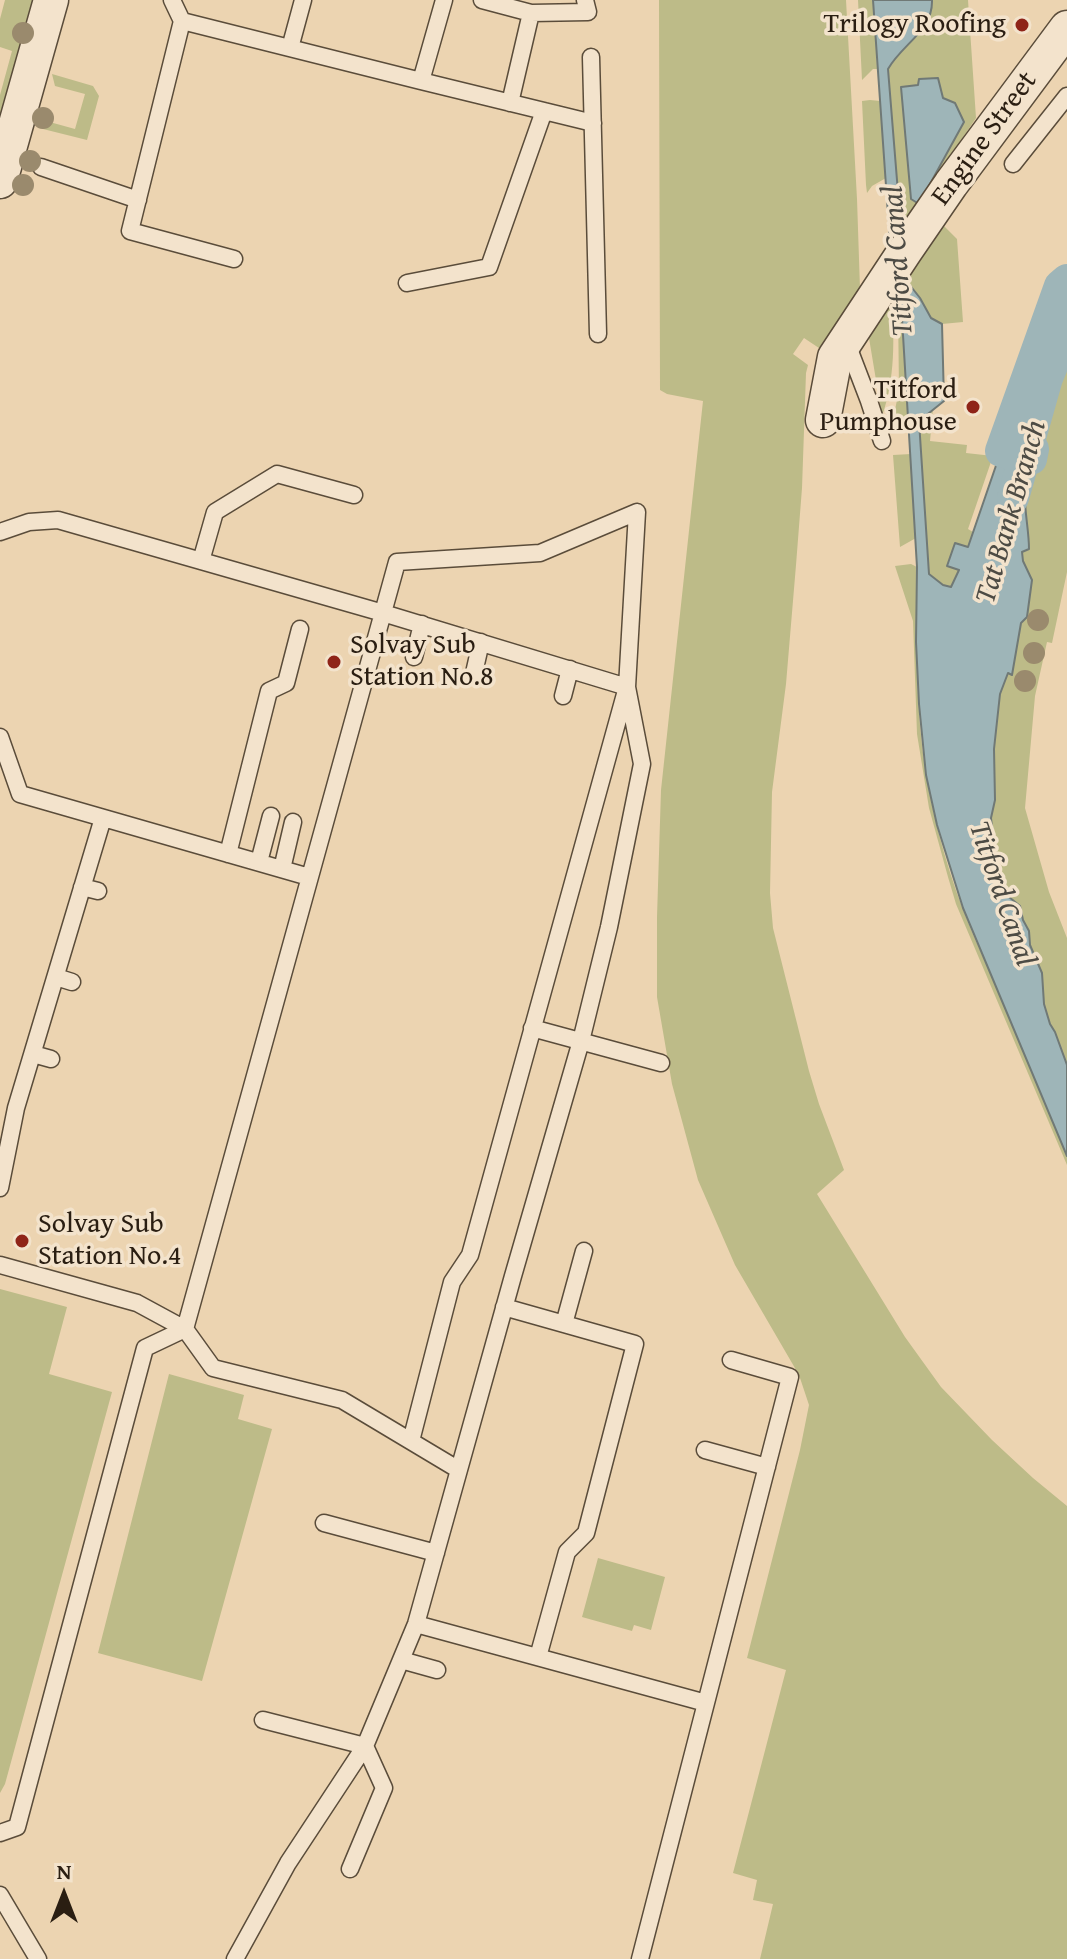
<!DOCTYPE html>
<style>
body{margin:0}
#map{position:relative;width:1067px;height:1959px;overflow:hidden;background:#ecd4b1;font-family:"Gentium Book Plus",serif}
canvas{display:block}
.north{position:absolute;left:24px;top:1855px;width:80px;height:80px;-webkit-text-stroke:6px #f3e3cc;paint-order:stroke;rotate:0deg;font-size:22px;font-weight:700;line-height:32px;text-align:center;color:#2a1e12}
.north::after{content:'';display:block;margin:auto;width:28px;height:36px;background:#2a1e12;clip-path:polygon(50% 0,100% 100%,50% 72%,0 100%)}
</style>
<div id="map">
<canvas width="1067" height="1959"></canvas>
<div class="north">N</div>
</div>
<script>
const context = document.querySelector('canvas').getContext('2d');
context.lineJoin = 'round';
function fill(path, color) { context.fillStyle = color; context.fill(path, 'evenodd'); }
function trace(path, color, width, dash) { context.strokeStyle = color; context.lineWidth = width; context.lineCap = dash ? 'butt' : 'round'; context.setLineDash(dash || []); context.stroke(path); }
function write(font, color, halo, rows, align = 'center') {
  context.font = font + ' "Gentium Book Plus",serif'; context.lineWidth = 7; context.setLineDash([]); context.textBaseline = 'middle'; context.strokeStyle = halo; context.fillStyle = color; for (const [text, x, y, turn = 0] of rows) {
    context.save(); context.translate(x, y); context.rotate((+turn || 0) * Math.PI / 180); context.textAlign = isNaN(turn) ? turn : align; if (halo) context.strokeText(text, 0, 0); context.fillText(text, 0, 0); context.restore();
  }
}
fill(new Path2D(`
 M5 0H39L0 140V95L12 51 0 47V19Z
 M659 0H846L857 199 860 289 819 348 804 338 793 354 808 365 806 373 802 488 796 565 786 684 772 792 770 893 773 928 809 1071 819 1104 844 1170 817 1194 905 1337 941 1387 992 1440 1033 1478 1067 1506V1959H760L773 1904 753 1900 757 1880 733 1873 786 1670 747 1658 800 1450 809 1405 799 1375 735 1265 698 1180 672 1084 657 997V917L661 790 703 401 667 394 660 390Z
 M858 0H875L877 69H873L862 80Z
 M932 0H968L976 118 901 230 888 69C903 44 933 31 932 0Z
 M52 74 93 86 99 96 87 140 39 128 46 121 75 129 85 94 55 86Z
 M870 100 880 101 886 178 872 186 867 193 866 185 862 101Z
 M944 226 957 239 963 322 942 324 931 319 920 298 905 279Z
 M891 299C895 336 895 380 882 416L868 332Z
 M901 302 909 420 900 423 891 430 899 390 898 309Z
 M1067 330V572L1052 643 1047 642 1035 696 1025 808 1049 892 1067 938V1091L980 860 1021 465 1047 378Z
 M933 408 930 441 967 445 966 453 993 456 968 529 973 532 968 547 955 543 947 565 959 570 951 587 943 585 929 574 919 421Z
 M911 454 916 538 900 547 893 455Z
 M911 564 917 567C916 636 915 706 926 774 935 827 951 882 972 932 979 949 987 965 994 982 1020 1040 1043 1098 1067 1156V1165L956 904 948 877 929 808 917 734 913 621 895 566Z
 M0 1289 67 1307 49 1374 112 1392 5 1784 0 1793Z
 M169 1374 244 1395 238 1419 272 1429 202 1681 98 1653Z
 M598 1558 665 1577 651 1630 634 1625 632 1631 582 1617Z`), '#bdbb88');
const water = new Path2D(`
 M873 0H932C933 31 903 43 888 69L905 279 920 298 931 318 942 324 944 401 919 421 929 574 943 585 951 587 959 570 947 566 955 543 968 547 1001 451 1031 459C1029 467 1026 476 1025 484 1023 506 1029 528 1029 549L1022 552 1023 561 1032 580 1027 617 1021 623 1012 675 1008 673 1000 694 994 749 995 800 991 818 998 879 1009 897 1020 906 1023 920 1029 931 1030 945 1042 973 1044 1004 1050 1024 1055 1032 1067 1065V1156L963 908 937 825 926 775 919 704 916 642 917 567 901 302 890 243Z
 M938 78 943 98 955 103 964 122 919 204 911 199 901 87 918 85 919 79Z`);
fill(water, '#9eb5b8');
trace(water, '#707976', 2);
trace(new Path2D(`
 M1033 449 1031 459 1001 451 1055 300 1060 286 1067 280
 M1013 498 1047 378 1067 330`), '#9eb5b8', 32);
const service = new Path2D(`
 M172 0 182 21 421 81 444 0
 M482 0 531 13 588 12 585 0
 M182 21 130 231 234 259
 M290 48 303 0
 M591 57 598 334
 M421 81 593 123
 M510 103 531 13
 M1013 164 1067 96
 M41 167 138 200
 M407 283 489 267 544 111
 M846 341 869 401 882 441
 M0 532 29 522 58 520 383 613 627 687 642 764 609 927 581 1041 513 1276 416 1624 365 1746 288 1863 235 1959
 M201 561 215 512 277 474 354 495
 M414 657 422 624
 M474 673 481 642
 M563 696 570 669
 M0 737 20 794 309 877
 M228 854 269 691 286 683 300 629
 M259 862 271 816
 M282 869 293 822
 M82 887 98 891
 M56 977 72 982
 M532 1028 661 1063
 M33 1054 51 1059
 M0 1188 16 1108 103 818
 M0 1265 137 1303 185 1329
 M504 1307 635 1344 586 1533 567 1552 538 1657
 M564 1324 584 1251
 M411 1441 452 1282 470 1255 627 687 637 512 540 553 397 562 185 1329 213 1368 342 1400 459 1470
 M705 1450 767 1467
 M324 1523 436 1553
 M416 1624 706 1703
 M401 1660 437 1670
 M263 1720 365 1746 384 1788 350 1869
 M0 1833 17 1827 145 1348 185 1329
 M0 1895 38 1959
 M640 1959 790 1377 731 1360`);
const minor = new Path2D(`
 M0 181 51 0
 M823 420 835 357 905 251 951 184 1067 28`);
trace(service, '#5a4c3a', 19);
trace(minor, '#5a4c3a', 37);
trace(service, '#f3e3cc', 16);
trace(minor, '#f3e3cc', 34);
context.fillStyle = '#9a8a6d';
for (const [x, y] of [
 [23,33],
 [43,118],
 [30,161],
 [23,185],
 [1038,620],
 [1034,653],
 [1025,681]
]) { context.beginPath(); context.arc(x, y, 11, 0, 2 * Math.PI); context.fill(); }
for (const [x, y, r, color] of [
 [1022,25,8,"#8f2418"],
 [973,407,8,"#8f2418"],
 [334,662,8,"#8f2418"],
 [22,1241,8,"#8f2418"]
]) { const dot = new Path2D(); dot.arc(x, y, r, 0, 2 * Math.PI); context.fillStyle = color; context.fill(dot); trace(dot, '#f3e3cc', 3); }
write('28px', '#2a1e12', '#f3e3cc', [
 ["Trilogy Roofing",1006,25],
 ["Titford",957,391],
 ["Pumphouse",957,423],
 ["Solvay Sub",350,646,"left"],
 ["Station No.8",350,678,"left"],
 ["Solvay Sub",38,1225,"left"],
 ["Station No.4",38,1257,"left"]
], 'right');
write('28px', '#2a1e12', '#f3e3cc', [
 ["Engine Street",985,139,-54]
]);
write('italic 30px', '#4d4b44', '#f3e3cc', [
 ["Titford Canal",899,261,-94],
 ["Tat Bank Branch",1012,512,-74],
 ["Titford Canal",1001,894,71]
]);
</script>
